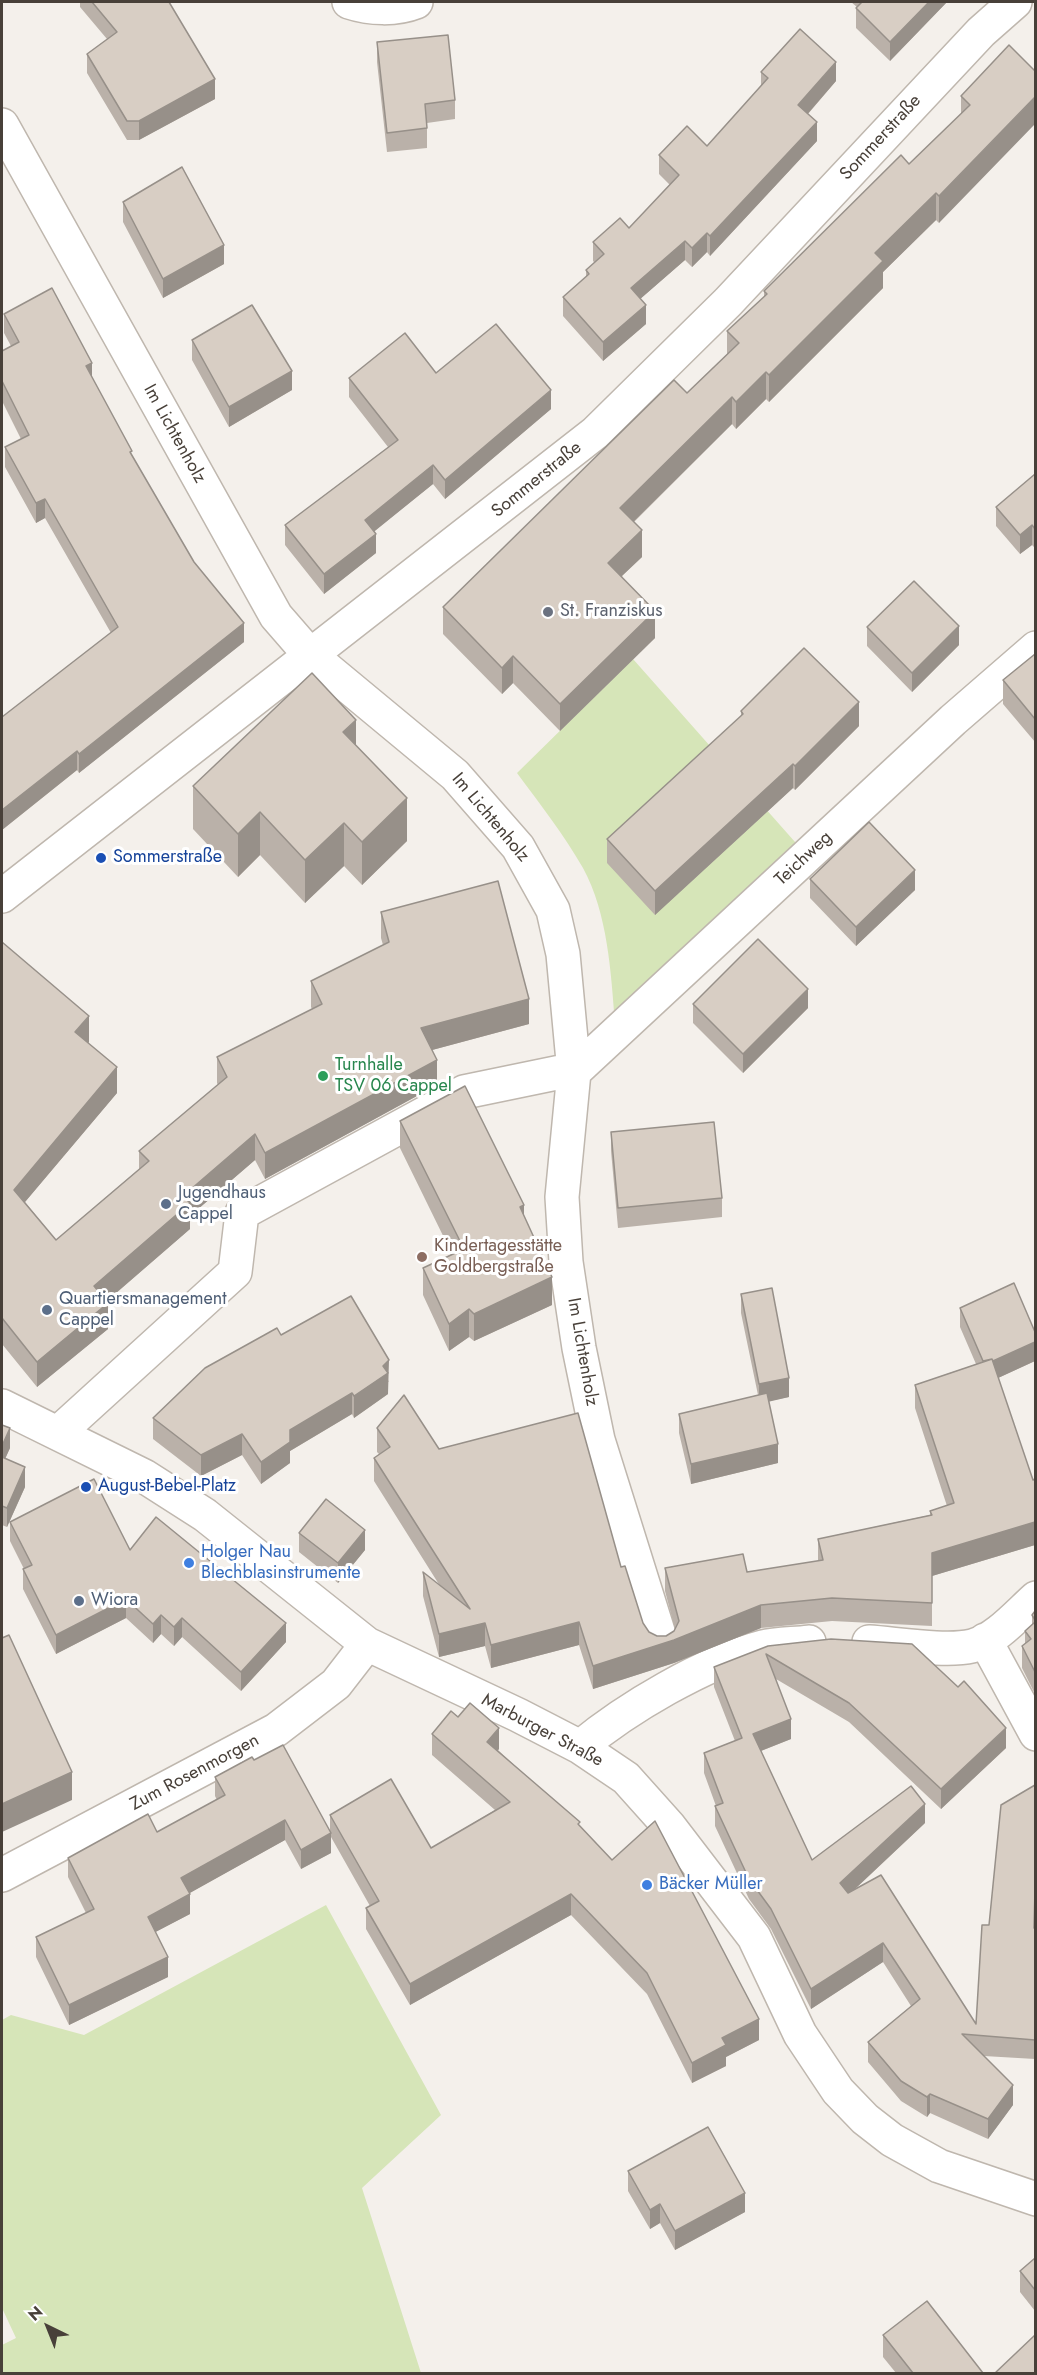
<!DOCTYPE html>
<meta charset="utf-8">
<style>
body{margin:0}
#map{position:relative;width:1037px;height:2375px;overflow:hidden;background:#f4f0eb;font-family:Jost,sans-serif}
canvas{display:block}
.frame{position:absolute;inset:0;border:3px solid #484039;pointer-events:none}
.north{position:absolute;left:18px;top:2297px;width:60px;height:60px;-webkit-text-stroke:4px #fff;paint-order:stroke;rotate:317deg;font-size:16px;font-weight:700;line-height:24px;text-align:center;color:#484039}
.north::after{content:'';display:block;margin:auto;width:21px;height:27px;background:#484039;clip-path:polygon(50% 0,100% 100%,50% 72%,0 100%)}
</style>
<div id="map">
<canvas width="1037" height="2375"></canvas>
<div class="frame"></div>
<div class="north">N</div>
</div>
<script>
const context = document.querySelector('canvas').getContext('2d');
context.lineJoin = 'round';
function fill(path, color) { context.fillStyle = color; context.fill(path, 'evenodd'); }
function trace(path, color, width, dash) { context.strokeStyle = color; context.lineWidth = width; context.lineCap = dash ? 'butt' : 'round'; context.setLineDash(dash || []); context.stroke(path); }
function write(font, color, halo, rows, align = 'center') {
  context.font = font + ' Jost,sans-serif'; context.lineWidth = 6; context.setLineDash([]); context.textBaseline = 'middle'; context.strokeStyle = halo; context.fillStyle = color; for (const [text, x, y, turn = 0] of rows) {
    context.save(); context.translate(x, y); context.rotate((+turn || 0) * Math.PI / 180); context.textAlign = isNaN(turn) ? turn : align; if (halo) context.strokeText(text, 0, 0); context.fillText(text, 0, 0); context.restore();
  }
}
fill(new Path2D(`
 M633 659 803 851 615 1024C611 973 608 914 583 868 564 835 540 804 517 773Z
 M326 1905 441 2115 362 2188 421 2373H2V2345L16 2338 2 2308V2020L11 2015 84 2035Z`), '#d6e5b8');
const minor = new Path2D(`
 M349 2C370 9 396 10 416 2
 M2 125 276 616 309 654 455 775 518 847 553 910 563 954 574 1072 562 1197 566 1262 579 1348 598 1440 661 1641
 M2 896 595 433 728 302 981 32 1015 2
 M574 1072 953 720 1036 648
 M2 1406 144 1476 205 1515 367 1644 518 1715 580 1747 626 1778 669 1826 754 1937 800 2034 838 2091 865 2119 892 2140 939 2166 1036 2199
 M58 1433 235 1272 242 1213 464 1092 561 1072H574
 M985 1640 1036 1734
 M869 1642C898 1644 946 1652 972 1646 996 1640 1018 1614 1036 1598
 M580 1747C627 1708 703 1663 763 1647 777 1643 794 1644 809 1642
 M2 1875 276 1730 336 1684 367 1644`);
trace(minor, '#bfb7ae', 36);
trace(minor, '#fff', 33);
fill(new Path2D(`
 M80 2H169L215 99 139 140H127L87 73V54L107 39 80 7Z
 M851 2H947L890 61 856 28V8L857 7Z
 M377 42 455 100V119L427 123V148L387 152 377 62Z
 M1009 45 939 223 936 220 883 272V288L769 402 766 399 736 429 732 424 634 522 642 557 622 576 655 638 560 731 513 683 502 694 443 634V607L687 393 727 354V331L764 297V291L909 164 961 114V96Z
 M761 72 836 81 808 114 817 141 710 256 707 252 692 267 685 260 640 299 646 324 603 361 563 316V297L586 277V270L595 263 593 261V242L629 228 670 185 659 174V155L707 146 761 86Z
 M123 202 224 264 163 298 123 222Z
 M4 314 92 377 132 455 194 562 244 642 79 773 77 770 2 830V717L111 633 45 518 36 523 5 467V447L21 439 2 401V351L11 346 4 333Z
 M192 340 292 390 229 427 192 360Z
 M436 373 551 409 445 499 433 484 374 531 376 553 324 594 285 545V525L388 447 349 397V378Z
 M1035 474V548L1032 545 1020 554 996 526V507Z
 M867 627 959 645 912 692 867 646Z
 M1035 654V742L1003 704V680Z
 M741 711 859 726 795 790 793 788 655 915 607 863V839L741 716Z
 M356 746 407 841 362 885 344 866 305 903 260 855 238 877 193 829V786Z
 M810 879 915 890 856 946 810 898Z
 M381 912 529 1024 432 1050 437 1085 265 1179 255 1160 190 1216V1229L107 1301 108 1329 37 1387 2 1344V942L89 1042 88 1043 117 1093 25 1202 56 1240 139 1169V1151L218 1085 217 1083V1057L312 1009 311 1007V981L383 945 381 938Z
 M693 1004 808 1008 743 1073 693 1023Z
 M400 1121 524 1216 552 1305 474 1341 469 1337 449 1351 423 1295V1268L452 1254 400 1148Z
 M611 1132 722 1198V1217L618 1228 611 1151Z
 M741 1294 789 1397 769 1401 778 1463 691 1484 679 1433V1414L758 1395 741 1313Z
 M960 1308 1035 1361 998 1378 1035 1545 932 1576V1626L832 1621 761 1628 674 1663 593 1689 579 1645 491 1668 485 1646 439 1657 423 1596V1572L440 1586 374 1481V1458L379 1454 377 1452V1428L439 1449 621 1567 643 1623 649 1632 657 1636H666L674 1631 675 1629 665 1591V1568L747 1572 818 1561V1539L930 1515V1511L947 1506 915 1408V1385L976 1364 960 1327Z
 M281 1335 389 1381 388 1382V1394L354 1418 352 1414 290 1451V1463L261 1484 242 1455 201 1476 153 1439V1418Z
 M2 1425 10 1448 5 1458 25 1487 7 1527 2 1525Z
 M10 1522 130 1550 286 1642 241 1691 182 1637 174 1646 161 1634 153 1643 126 1618 56 1654 23 1589V1569H24L10 1541Z
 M299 1533 365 1550 338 1583 299 1552Z
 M1035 1611V1694L1022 1668V1646L1025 1644V1631L1032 1625V1615Z
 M768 1646 1006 1748 941 1809 849 1722 776 1679 791 1739 761 1751 812 1860 925 1823 854 1890 976 2024 989 1925 1035 1908V2059L984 2056 1013 2105 988 2139 930 2113 927 2117 901 2101 868 2062V2042L911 2006 883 1962 811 2009 771 1929 749 1899 715 1826V1806H716L704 1773V1753L735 1741 714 1687V1667Z
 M432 1734 499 1749 498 1750 580 1826 759 2040 726 2057V2066L692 2083 647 1994 571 1915 410 2005 366 1929V1908L370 1906 331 1837V1853L301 1869 285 1840 189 1893 190 1914 155 1932 168 1977 69 2025 36 1957V1937L86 1913 68 1877V1858L157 1832 217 1800 215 1796V1777L254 1760 330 1832V1815L431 1848 495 1810 432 1755Z
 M628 2171 745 2212 675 2250 660 2223 650 2229 628 2191Z
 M1035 2258V2311L1020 2292V2271Z
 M883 2335 983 2373H896L883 2357Z`), '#bab1a9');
fill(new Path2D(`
 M929 2H947L890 61V42Z
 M836 62V81L798 125V105Z
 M215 79V99L139 140V121Z
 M1035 97V124L939 223V196Z
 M817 122V141L710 256V236Z
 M936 193V220L883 272V288L769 402V375L875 253Z
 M707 233V252L692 267V248Z
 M685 241V260L631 307V288Z
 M224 245V264L163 298V279Z
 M646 305V324L603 361V342Z
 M92 363V382L86 366Z
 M292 371V390L229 427V407Z
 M766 372V399L736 429V402Z
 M551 390V409L445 499V480Z
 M732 397V424L620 535V508Z
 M433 465V484L365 539V520Z
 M45 499V518L36 523V503Z
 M1032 525V545L1020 554V535Z
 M642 530V557L608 589V563Z
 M376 534V553L324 594V574Z
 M655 611V638L560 731V704Z
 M244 623V642L79 773V754Z
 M959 626V645L912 692V673Z
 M513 656V683L502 694V668Z
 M859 702V726L795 790V766Z
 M356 720V763L343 732Z
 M77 751V770L2 830V810Z
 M793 764V788L655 915V891Z
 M407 798V841L362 885V842Z
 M260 812V855L238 877V834Z
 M344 823V866L305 903V860Z
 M915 870V890L856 946V927Z
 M808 989V1008L743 1073V1054Z
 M529 999V1024L421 1053V1028Z
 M89 1016V1042L75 1058V1032Z
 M437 1060V1085L265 1179V1153Z
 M117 1067V1093L14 1215V1190Z
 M255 1134V1160L190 1216V1229L94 1312V1286L183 1196Z
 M524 1205V1232L520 1207Z
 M552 1277V1305L474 1341V1314Z
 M108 1303V1329L37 1387V1362Z
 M469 1309V1337L449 1351V1324Z
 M1035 1342V1361L985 1384V1365Z
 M389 1360 388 1394 354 1418V1396Z
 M789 1378V1397L759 1404V1384Z
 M352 1393V1414L290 1451V1463L261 1484V1462L290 1430Z
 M10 1428V1448L2 1466V1446Z
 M242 1434V1455L201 1476V1455Z
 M778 1444V1463L691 1484V1464Z
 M25 1467V1487L7 1527V1508Z
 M1035 1522V1545L932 1576V1553Z
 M365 1530V1550L338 1583V1563Z
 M126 1599V1618L56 1654V1635Z
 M761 1605V1628L674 1663 593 1689V1666Z
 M161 1615V1634L153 1643V1624Z
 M182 1618V1637L174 1646V1627Z
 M579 1622V1645L491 1668V1645Z
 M286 1623V1642L241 1691V1672Z
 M485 1623V1646L439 1657V1634Z
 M791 1719V1739L753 1754V1734Z
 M499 1728V1749L487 1762V1742Z
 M1006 1728V1748L941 1809V1789Z
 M72 1772V1800L2 1832V1804Z
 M925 1804V1823L840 1903V1883Z
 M285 1820V1840L181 1898V1878Z
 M331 1833V1853L301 1869V1850Z
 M190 1894V1914L148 1936V1917Z
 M571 1894V1915L410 2005V1984Z
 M883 1943V1962L811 2009V1989Z
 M168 1957V1977L69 2025V2005Z
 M759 2019V2040L726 2057V2066L692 2083V2063L722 2038Z
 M1013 2085V2105L988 2139V2119Z
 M930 2094V2113L927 2117V2097Z
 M745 2193V2212L675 2250V2231Z
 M660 2204V2223L650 2229V2210Z`), '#979089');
const building = new Path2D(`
 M92 2H169L215 79 139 121H127L87 54 117 32Z
 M862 2H929L890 42 856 8Z
 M800 29 836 62 798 105 817 122 710 236 707 233 692 248 685 241 631 288 646 305 603 342 563 297 589 274 586 270 604 254 593 242 620 218 629 228 679 175 659 155 687 126 707 146 768 78 761 72Z
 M448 35 455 100 425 104 427 128 387 133 377 42Z
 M1009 45 1035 71V97L939 196 936 193 875 253 883 261 769 375 766 372 736 402 732 397 620 508 642 530 608 563 655 611 560 704 513 656 502 668 443 607 674 380 687 393 739 343 727 331 767 294 764 291 901 155 909 164 970 105 961 96Z
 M182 167 224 245 163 279 123 202Z
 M52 288 92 363 86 366 132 451 130 452 194 562 244 623 79 754 77 751 2 810V717L118 627 45 499 36 503 5 447 29 435 2 381V351L19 342 4 314Z
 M252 305 292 371 229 407 192 340Z
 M496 324 551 390 445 480 433 465 365 520 376 534 324 574 285 525 398 440 349 378 405 333 436 373Z
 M1035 474V529L1032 525 1020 535 996 507Z
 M914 581 959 626 912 673 867 627Z
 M804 648 859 702 795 766 793 764 655 891 607 839 743 714 741 711Z
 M1035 654V719L1003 680Z
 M312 673 356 720 343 732 407 798 362 842 344 823 305 860 260 812 238 834 193 786Z
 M869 822 915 870 856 927 810 879Z
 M498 881 529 999 421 1028 437 1060 265 1153 255 1134 183 1196 190 1203 94 1286 108 1303 37 1362 2 1318V942L89 1016 75 1032 117 1067 14 1190 56 1240 149 1161 139 1151 227 1077 217 1057 322 1004 311 981 389 942 381 912Z
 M758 939 808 989 743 1054 693 1004Z
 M465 1086 524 1205 520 1207 552 1277 474 1314 469 1309 449 1324 423 1268 464 1249 400 1121Z
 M714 1122 722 1198 618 1208 611 1132Z
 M1014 1283 1035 1332V1342L993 1361 992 1359 983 1361 960 1308Z
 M772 1288 789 1378 759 1384 741 1294Z
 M351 1296 389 1360 383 1366 388 1373 354 1396 352 1393 290 1430V1442L261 1462 242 1434 201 1455 153 1418 205 1368 277 1328 281 1335Z
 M992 1359 1033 1480 1035 1479V1522L932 1553V1603L832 1598 761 1605 674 1640 593 1666 579 1622 491 1645 485 1623 439 1634 423 1572 470 1609 374 1458 390 1447 377 1428 404 1395 439 1449 578 1413 621 1567 625 1566 643 1623 649 1632 657 1636H666L674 1631 679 1621 665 1568 743 1554 747 1572 823 1560 818 1539 932 1515 930 1511 954 1503 915 1385Z
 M767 1393 778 1444 691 1464 679 1414Z
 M2 1425 10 1428 2 1446Z
 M2 1457 25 1467 7 1508 2 1506Z
 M94 1479 130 1550 156 1517 286 1623 241 1672 182 1618 174 1627 161 1615 153 1624 126 1599 56 1635 23 1569 32 1565 10 1522Z
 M326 1499 365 1530 338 1563 299 1533Z
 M1035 1611V1620L1032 1615Z
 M1035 1622V1672L1022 1646 1031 1639 1025 1631Z
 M9 1635 72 1772 2 1804V1638Z
 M831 1639 912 1644 958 1687 964 1681 1006 1728 941 1789 849 1703 766 1654 791 1719 753 1734 812 1860 911 1786 925 1804 840 1883 848 1893 881 1875 976 2024 982 1925H989L1001 1805 1035 1785V1889L1034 1928 1035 1929V2040L962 2034 1013 2085 988 2119 930 2094 927 2097 901 2081 868 2042 920 1999 883 1943 811 1989 771 1909 749 1879 715 1806 723 1803 704 1753 742 1738 714 1667 768 1646Z
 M470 1703 499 1728 487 1742 580 1822 578 1824 612 1860 655 1821 759 2019 722 2038 726 2045 692 2063 647 1973 571 1894 410 1984 366 1908 379 1901 330 1815 391 1779 431 1848 510 1802 432 1734 451 1711 458 1717Z
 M283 1745 331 1833 301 1850 285 1820 181 1878 190 1894 148 1917 168 1957 69 2005 36 1937 94 1909 68 1858 148 1814 157 1832 225 1795 215 1777 252 1757 254 1760Z
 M708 2127 745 2193 675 2231 660 2204 650 2210 628 2171Z
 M1035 2258V2290L1020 2271Z
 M927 2301 983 2373H913L883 2335Z
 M1035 2335V2373H995Z`);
fill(building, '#d8cec4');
trace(building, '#979089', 1.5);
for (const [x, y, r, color] of [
 [548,612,6,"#6b7280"],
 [101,858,6,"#1a4fb4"],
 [323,1076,6,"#2e9e5b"],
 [166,1204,6,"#5c6f8a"],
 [422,1257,6,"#8d6e63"],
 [47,1310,6,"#5c6f8a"],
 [86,1487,6,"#1a4fb4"],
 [189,1563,6,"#3f7fe0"],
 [79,1601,6,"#5c6f8a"],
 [647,1885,6,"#3f7fe0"]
]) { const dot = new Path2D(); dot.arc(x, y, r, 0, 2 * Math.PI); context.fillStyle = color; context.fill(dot); trace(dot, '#fff', 2); }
write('18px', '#484039', '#fff', [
 ["Sommerstraße",881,138,-47],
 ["Im Lichtenholz",174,434,61],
 ["Sommerstraße",537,480,-39],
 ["Im Lichtenholz",490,818,50],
 ["Teichweg",804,859,-43],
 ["Im Lichtenholz",582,1352,80],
 ["Marburger Straße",542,1731,28],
 ["Zum Rosenmorgen",195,1773,-28]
]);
write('18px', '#5b616d', '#fff', [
 ["St. Franziskus",560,612]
], 'left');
write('18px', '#164399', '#fff', [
 ["Sommerstraße",113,858],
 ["August-Bebel-Platz",98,1487]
], 'left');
write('18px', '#27864d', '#fff', [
 ["Turnhalle",335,1066],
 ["TSV 06 Cappel",335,1087]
], 'left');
write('18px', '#4e5e75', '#fff', [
 ["Jugendhaus",178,1194],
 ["Cappel",178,1215],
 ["Quartiersmanagement",59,1300],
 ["Cappel",59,1321],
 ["Wiora",91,1601]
], 'left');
write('18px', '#785e54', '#fff', [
 ["Kindertagesstätte",434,1247],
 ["Goldbergstraße",434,1268]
], 'left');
write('18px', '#366cbe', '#fff', [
 ["Holger Nau",201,1553],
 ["Blechblasinstrumente",201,1574],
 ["Bäcker Müller",659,1885]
], 'left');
</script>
